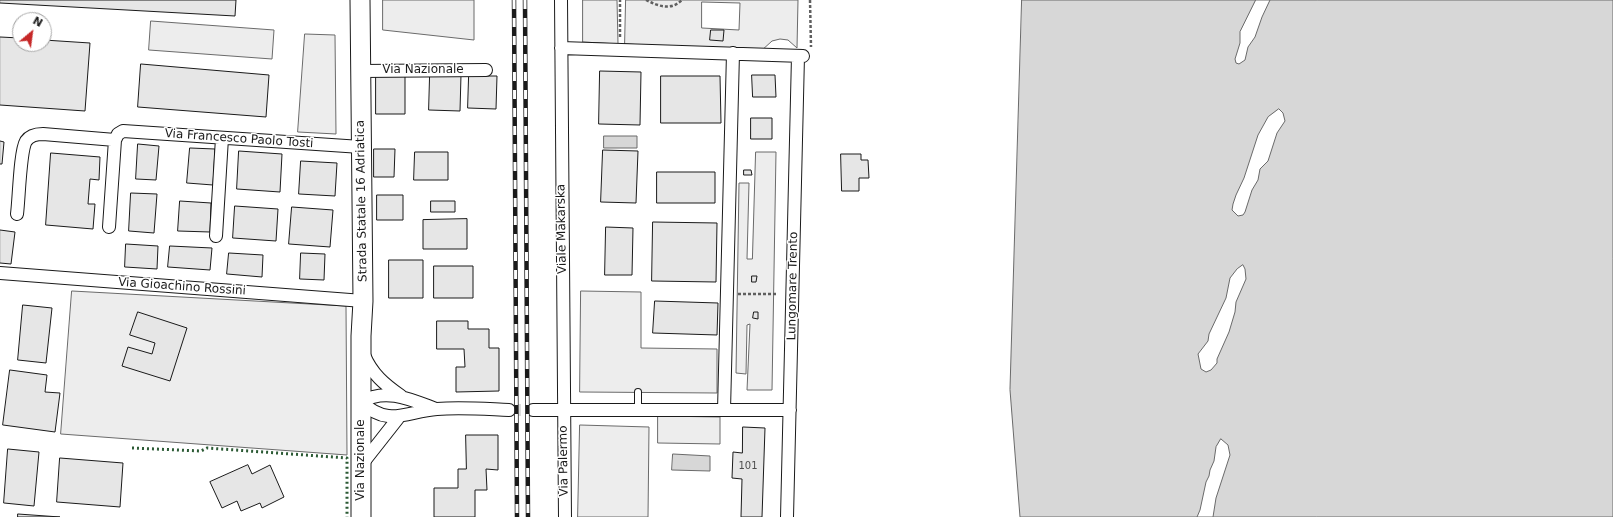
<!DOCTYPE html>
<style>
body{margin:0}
#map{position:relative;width:1613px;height:517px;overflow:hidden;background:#fff;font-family:"DejaVu Sans",sans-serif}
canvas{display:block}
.north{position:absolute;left:12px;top:12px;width:40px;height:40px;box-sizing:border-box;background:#fff;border:1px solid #a3a3a3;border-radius:50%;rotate:29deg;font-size:11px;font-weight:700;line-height:16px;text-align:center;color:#1a1a1a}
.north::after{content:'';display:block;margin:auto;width:14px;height:18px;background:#c62828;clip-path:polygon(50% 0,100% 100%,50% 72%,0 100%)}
</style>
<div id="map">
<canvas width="1613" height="517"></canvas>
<div class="north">N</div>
</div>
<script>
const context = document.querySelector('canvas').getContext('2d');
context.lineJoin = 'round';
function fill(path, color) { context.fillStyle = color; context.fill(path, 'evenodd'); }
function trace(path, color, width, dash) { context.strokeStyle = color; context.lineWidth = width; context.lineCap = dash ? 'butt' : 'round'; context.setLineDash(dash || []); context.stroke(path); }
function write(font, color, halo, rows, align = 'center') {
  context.font = font + ' "DejaVu Sans",sans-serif'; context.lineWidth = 3; context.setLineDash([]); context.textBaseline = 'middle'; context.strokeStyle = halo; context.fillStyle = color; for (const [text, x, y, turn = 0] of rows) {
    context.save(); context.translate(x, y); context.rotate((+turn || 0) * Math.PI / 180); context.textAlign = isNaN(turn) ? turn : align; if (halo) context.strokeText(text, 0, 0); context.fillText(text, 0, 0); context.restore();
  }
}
const built = new Path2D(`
 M383 0H474V40L383 30Z
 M583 0H617L618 44 583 42Z
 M626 0H798L797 48 788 40 780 39 772 41 761 51 625 44ZM702 2 740 3 739 30 702 28Z
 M151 21 274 30 272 59 149 50Z
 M305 34 335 35 336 134 298 132Z
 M756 152H776L772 390H747L750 324 747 325 746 374 736 373 739 183H749L747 259H752Z
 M72 291 346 306 347 455 61 434Z
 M581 291 641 292V348L717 349V393L580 392Z
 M658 416 720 417V444L658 443Z
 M580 425 649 427 648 517H578Z`);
fill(built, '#ededed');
trace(built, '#6a6a6a', 1);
const water = new Path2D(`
 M1022 0H1613V517H1020L1010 390Z
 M604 136H637V148H604Z
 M673 454 710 456V471L672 470Z`);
fill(water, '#d7d7d7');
trace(water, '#6a6a6a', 1);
const pier = new Path2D(`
 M1256 0H1270L1262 17 1255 37 1248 47 1245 60 1239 64 1236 63 1235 59 1240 43V32Z
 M1279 109 1283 113 1285 121 1277 133 1268 161 1260 169 1258 180 1252 190 1245 212 1243 215 1238 216 1232 210 1233 204 1236 195 1244 178 1258 135 1268 117Z
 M1243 265 1245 269 1246 279 1236 302 1235 312 1229 332 1217 359V363L1211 370 1206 372 1201 369 1198 354 1208 341 1209 334 1226 298 1230 278 1237 269Z
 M1221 439 1228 445 1230 455 1216 498 1213 517H1197L1200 510 1206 482 1209 476 1210 470 1214 461 1216 447Z`);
fill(pier, '#fff');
trace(pier, '#6a6a6a', 1);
const building = new Path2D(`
 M0 0H236L235 16 0 3Z
 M711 30H724L723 41 710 40Z
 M0 37 20 38V44H44V40L90 43 85 111 0 105Z
 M141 64 269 75 266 117 138 107Z
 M600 71 641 72 640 125 599 124Z
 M376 75 405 76V114H376Z
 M430 75H461L460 111 429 110Z
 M752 75H775L776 97H753Z
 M469 76H497L496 109 468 108Z
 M661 76H720L721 123H661Z
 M751 118H772V139H751Z
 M0 141 4 142 2 164H0Z
 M138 144 159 146 156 180 136 179Z
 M190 148 215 149 213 185 187 183Z
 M374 149H395L394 177H374Z
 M603 150 638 151 636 203 601 202Z
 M239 151 282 154 280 192 237 189Z
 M415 152H448V180H414Z
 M51 153 100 157 99 180 90 179 88 204H95L93 229 46 225Z
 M841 154H861V160H868L869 178H859V191H842Z
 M301 161 337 163 335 196 299 194Z
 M744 170H751L752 175H744Z
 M657 172H715V203H657Z
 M131 193 157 194 154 233 129 231Z
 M377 195H403V220H377Z
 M180 201 211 203 210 232 178 231Z
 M431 201H455V212H431Z
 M235 206 278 209 276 241 233 238Z
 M292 207 333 210 330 247 289 244Z
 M467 219V249H423V220Z
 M653 222 717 223 716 282 652 281Z
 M606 227 633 228 632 275H605Z
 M0 230 15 232 11 264 0 263Z
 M126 244 158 246 157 269 125 267Z
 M170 246 212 248 210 270 168 267Z
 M229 253 263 255 262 277 227 274Z
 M301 253 325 254 324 280 300 279Z
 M389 260H423V298H389Z
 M434 266H473V298H434Z
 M752 276H757L756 282H752Z
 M655 301 718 303 717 335 653 333Z
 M23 305 52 308 46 363 18 360Z
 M138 312 187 328 170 381 122 366 128 347 152 354 155 343 130 335Z
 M754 312H758V319L753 318Z
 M437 321H468V329H489V348H499V391L456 392V367H465L464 349H437Z
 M10 370 47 375 45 392 60 393 55 432 3 425Z
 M743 427 765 428 762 517H741L742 479 732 478 733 452 742 453Z
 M466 435H498V470L486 469 487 490H475V517H434V488H458V469H466Z
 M8 449 39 452 34 506 4 503Z
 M60 458 123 463 120 507 57 502Z
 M248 465 252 474 270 465 284 497 262 508 260 503 241 511 237 501 222 508 210 482Z
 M18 514 60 517H18Z`);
fill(building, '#e6e6e6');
trace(building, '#1a1a1a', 1);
trace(new Path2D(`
 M509 410H533`), '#ddd', 12, [12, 6]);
const service = new Path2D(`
 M638 392V410`);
const minor = new Path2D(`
 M561 0 565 517
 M561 48 803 56
 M361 71 486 70
 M17 214C19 199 20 151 26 141 30 135 36 134 43 134L115 140
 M109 227 115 140 118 134 123 131 361 147
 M216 236 222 138
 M0 273 363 301
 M364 355C372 374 384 384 401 396
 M436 409C412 400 386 387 361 402 389 428 407 411 437 409 461 407 485 409 509 410
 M533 410H790
 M724 410 733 53
 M362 464 399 417
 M787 517 798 56`);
const primary = new Path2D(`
 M360 0 363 301 361 336V517`);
trace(service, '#1a1a1a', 8);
trace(minor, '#1a1a1a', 14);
trace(primary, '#1a1a1a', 21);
trace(new Path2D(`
 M646 0C658 6 671 11 682 0
 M810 0 811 47
 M620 37V0
 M738 294H777`), '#5f5f5f', 2.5, [3, 2]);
trace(service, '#fff', 6);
trace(minor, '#fff', 12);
trace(primary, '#fff', 19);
const rail = new Path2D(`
 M514 0 517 517
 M525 0 528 517`);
trace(rail, '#1a1a1a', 4.5);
trace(rail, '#fff', 3, [9]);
trace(new Path2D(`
 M132 448 201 451 207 448 347 458V517`), '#2b5a34', 3, [2, 3]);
write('10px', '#4d4d4d', null, [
 ["101",748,466]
]);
write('12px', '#1a1a1a', '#fff', [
 ["Via Nazionale",423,70],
 ["Via Francesco Paolo Tosti",239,139,4],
 ["Strada Statale 16 Adriatica",362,201,-91],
 ["Viale Makarska",562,229,-91],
 ["Lungomare Trento",793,286,-89],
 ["Via Gioachino Rossini",182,287,4],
 ["Via Nazionale",361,460,-90],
 ["Via Palermo",564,461,-91]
]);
</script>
